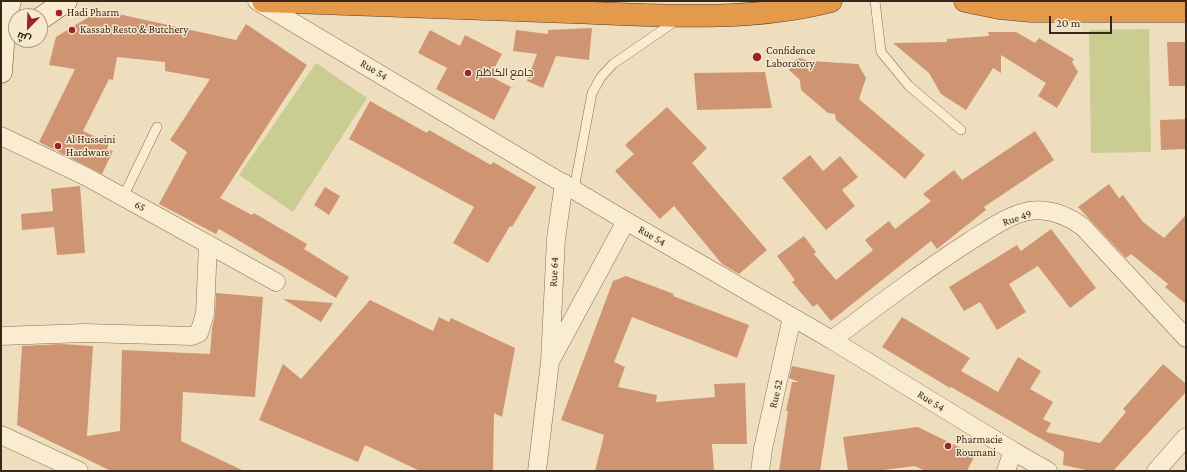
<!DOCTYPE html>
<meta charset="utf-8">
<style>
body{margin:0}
#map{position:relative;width:1187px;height:472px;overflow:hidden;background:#efdebe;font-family:"Crimson Pro",Cairo,serif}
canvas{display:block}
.frame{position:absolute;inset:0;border:2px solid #37281b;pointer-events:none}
.north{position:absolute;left:8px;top:8px;width:40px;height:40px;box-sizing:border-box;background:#f6e9ce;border:1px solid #aa9c86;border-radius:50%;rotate:203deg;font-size:11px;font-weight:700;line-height:16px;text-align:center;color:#37281b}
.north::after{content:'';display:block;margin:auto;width:14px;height:18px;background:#99242a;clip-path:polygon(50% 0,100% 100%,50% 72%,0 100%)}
.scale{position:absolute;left:1049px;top:16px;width:63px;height:18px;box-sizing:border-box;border:2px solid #37281b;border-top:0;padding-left:5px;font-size:12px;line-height:14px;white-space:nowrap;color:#37281b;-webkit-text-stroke:3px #f6e9ce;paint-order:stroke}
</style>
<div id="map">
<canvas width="1187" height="472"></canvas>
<div class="frame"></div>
<div class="north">ش</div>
<div class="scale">20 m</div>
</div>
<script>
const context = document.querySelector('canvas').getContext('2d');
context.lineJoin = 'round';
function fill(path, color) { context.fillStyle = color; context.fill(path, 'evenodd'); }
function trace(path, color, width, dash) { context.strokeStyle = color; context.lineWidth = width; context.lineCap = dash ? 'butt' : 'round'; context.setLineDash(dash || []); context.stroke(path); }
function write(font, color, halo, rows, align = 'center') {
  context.font = font + ' "Crimson Pro",Cairo,serif'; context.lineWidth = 3; context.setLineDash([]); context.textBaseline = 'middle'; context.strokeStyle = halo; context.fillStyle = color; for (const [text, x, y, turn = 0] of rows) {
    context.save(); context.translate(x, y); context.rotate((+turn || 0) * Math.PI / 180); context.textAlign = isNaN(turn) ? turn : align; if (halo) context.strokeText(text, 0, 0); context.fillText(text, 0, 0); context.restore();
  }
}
fill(new Path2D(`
 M1149 29 1151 152 1091 153 1089 30Z
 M316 63 367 98 293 212 239 175Z`), '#c9cd92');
fill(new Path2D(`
 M100 10 236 40 246 24 307 65 220 198 252 215 254 213 307 244 304 249 349 277 336 298 219 229 216 234 159 204 187 152 170 140 210 79 165 71V62L117 57 113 80 109 79 83 131 109 143 107 149 113 151 102 174 39 142 75 69 49 65 56 37Z
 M592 28 589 60 556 56 543 88 527 81 537 54 513 51 516 30 548 34V30Z
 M430 30 460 46 465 35 502 54 490 76 511 87 494 120 436 89 447 68 418 53Z
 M988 32H1016L1035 43 1039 38 1074 59 1072 62 1078 72 1057 108 1038 96 1046 83 1001 55V73L993 68 966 110 941 94 929 73 893 43 947 42V39L989 36Z
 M1167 42H1186V86H1169Z
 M800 58 810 61 858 64 866 78 859 99 925 155 905 179 836 120 835 114 828 113 801 90 800 80 789 70 795 60Z
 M765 72 772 108 697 110 694 73Z
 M370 101 427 133 429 130 491 165 493 162 536 187 512 227 510 226 488 263 453 243 474 207 349 139Z
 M667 107 707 148 692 163 767 250 739 274 722 264 674 206 660 219 615 171 634 154 625 145Z
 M1186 119V149L1161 150 1160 120Z
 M1035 131 1054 160 984 207 986 210 937 249 931 241 831 321 817 304 813 307 792 282 795 280 777 256 804 236 816 252 814 254 836 280 873 250 865 240 889 221 895 229 931 201 923 194 954 170 962 180Z
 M810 155 823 171 840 156 858 177 842 190 855 206 826 230 782 178Z
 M1109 184 1119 198 1123 195 1143 222 1164 238 1186 215V304L1165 287 1168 284 1131 254 1126 258 1078 207Z
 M80 186 85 253 57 255 54 227 22 230 21 214 53 211 51 189Z
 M325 187 340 196 329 215 314 205Z
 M1051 229 1096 288 1070 308 1038 266 1009 284 1026 312 997 330 980 302 964 311 949 287 1017 245 1021 251Z
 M626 276 674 294 673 296 749 325 737 358 632 317 614 362 625 367 618 387 657 395 656 402 715 397 714 384 745 383 747 444H712L714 471H595L604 435 561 420 613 281Z
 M216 293 263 297 255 397 183 392 181 441 244 471H111L17 425 22 346 61 344 93 346 87 436 120 431 122 350 210 354 212 328 215 315Z
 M283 299 333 303 321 322Z
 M370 300 433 331 439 317 449 322 451 318 515 348 502 417 494 413 493 471H420L365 445 358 462 259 420 283 364 301 379Z
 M902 317 970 358 961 371 998 392 1018 357 1041 371 1030 389 1053 402 1043 419 1051 423 1046 432 1100 443 1126 412 1123 409 1163 364 1186 384V392L1114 470 1091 471 1063 465 1064 452 951 387 950 388 882 347Z
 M792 366 835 375 820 471H779L788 411H786L792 382H799L789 378Z
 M918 427 975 455 967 471H925L915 466 876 471H848L843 437Z`), '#cf9572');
const lane = new Path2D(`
 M875 1 881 52 909 86 961 130
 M574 189 592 93 601 77 613 64 677 20
 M123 197 157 127`);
const street = new Path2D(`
 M257 1 626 221 832 340 1013 451 1048 471
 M1 136 87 177 276 282
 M1 336 85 333 192 336 199 333 205 314 208 244
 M832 340C877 306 922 272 970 241 988 230 1008 215 1029 211 1049 208 1068 216 1083 227L1186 338
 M552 358 626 221
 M1 435 79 471
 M537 471 550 362 556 239 564 183
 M760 471 763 449 792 317
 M1006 471 1013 451
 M1156 471 1186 437`);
const secondary = new Path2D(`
 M40 19 66 1
 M1 72 5 19 10 1`);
const highway = new Path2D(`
 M263 1C365 5 467 8 569 12 655 15 746 23 831 1
 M965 1 999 8 1031 11H1186`);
trace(lane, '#886f56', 10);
trace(street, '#886f56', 19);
trace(secondary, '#69503a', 23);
trace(highway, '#553d2b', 23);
trace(lane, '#faecd1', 9);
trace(street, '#faecd1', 18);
trace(secondary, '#faecd1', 22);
trace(highway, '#e39a4a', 22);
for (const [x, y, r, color] of [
 [59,13,4,"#99242a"],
 [72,30,4,"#99242a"],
 [757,57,5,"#99242a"],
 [468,73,4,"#99242a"],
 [58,146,4,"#99242a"],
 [948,446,4,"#99242a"]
]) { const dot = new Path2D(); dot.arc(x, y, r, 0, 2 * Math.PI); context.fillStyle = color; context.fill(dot); trace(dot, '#f6e9ce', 1.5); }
write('11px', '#37281b', '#f6e9ce', [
 ["Hadi Pharm",67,13],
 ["Kassab Resto & Butchery",80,30],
 ["Confidence",766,51],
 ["Laboratory",766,64],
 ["جامع الكاظم",476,73],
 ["Al Husseini",66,140],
 ["Hardware",66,153],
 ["Pharmacie",956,440],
 ["Roumani",956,453]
], 'left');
write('11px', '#37281b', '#f6e9ce', [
 ["Rue 54",374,70,31],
 ["65",140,206,29],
 ["Rue 49",1017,218,-19],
 ["Rue 54",652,236,30],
 ["Rue 64",554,272,-87],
 ["Rue 52",776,394,-77],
 ["Rue 54",931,401,32]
]);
</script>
